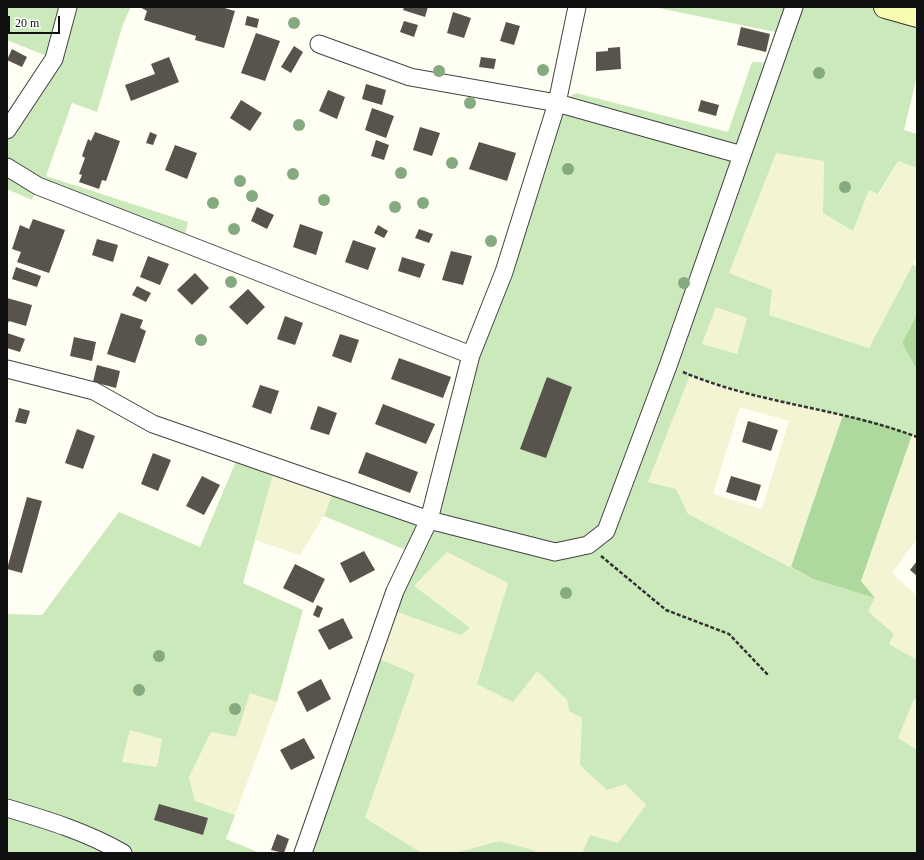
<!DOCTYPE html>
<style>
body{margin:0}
#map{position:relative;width:924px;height:860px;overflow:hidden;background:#fffef3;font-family:Georgia,serif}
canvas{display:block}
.frame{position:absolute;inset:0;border:8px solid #101010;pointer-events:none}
.scale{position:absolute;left:8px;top:16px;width:52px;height:18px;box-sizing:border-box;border:2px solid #101010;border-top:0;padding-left:5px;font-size:12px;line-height:14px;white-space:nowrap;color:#101010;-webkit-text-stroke:3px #fff;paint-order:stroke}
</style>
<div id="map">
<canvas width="924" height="860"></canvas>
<div class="frame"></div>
<div class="scale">20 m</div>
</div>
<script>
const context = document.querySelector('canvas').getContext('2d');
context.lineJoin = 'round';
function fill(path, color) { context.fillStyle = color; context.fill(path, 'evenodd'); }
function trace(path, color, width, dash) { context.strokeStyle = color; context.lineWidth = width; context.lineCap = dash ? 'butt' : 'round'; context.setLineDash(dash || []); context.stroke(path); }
fill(new Path2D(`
 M776 152 824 161 823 213 853 231 869 190 879 194 898 161 917 168V256L869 348 769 315 729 273Z
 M716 307 747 318 737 354 702 344Z
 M689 375 723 387 843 415 791 567 688 514 676 489 648 482ZM740 407 789 421 762 509 713 494Z
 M912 435 917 437V539L892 573 917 596V660L889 644 894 634 868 611 861 581Z
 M275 467 335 488 324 516 300 555 255 540Z
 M447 552 508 583 477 684 537 671 567 700 569 711 582 718 580 765 625 784 646 805 618 843 590 835 582 853H537L533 850 499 841 455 853H422L365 818 415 674 372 656 389 609 461 635 414 586Z
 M250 692 277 702 235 815 195 801 189 777 211 732 236 737Z
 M914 699 917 700V750L898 738Z
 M130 730 162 739 157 767 122 762Z`), '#f2f4d3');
fill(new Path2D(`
 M7 7H131L123 24 97 112 72 103 46 176 188 222 183 243 38 186 32 200 7 189V129L54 59 7 40Z
 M654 7H917V76L904 130 917 134V168L898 161 878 194 869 190 853 231 823 213 824 161 776 153 729 273 772 290 769 315 869 348 913 264 917 268V314L902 343 917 370V437C843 410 764 402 690 375L648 482 676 489 688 514 813 579 875 598 868 611 894 634 889 644 917 660V700L914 699 898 738 917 750V853H582L590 835 618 843 646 805 625 784 607 790 580 765 582 718 569 711 567 700 537 671 513 702 477 684 508 583 447 552 414 586 470 628 461 635 389 609 413 553 324 516 335 488 428 520 557 103 576 93 728 132 752 62 775 63 785 34ZM716 307 747 318 737 354 702 344Z
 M239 454 275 467 243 583 303 610 277 702 250 693 236 737 211 732 189 777 195 801 235 815 226 839 260 853H7V614L42 615 119 512 200 547ZM130 730 162 739 157 767 122 762Z
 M372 656 415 674 365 818 422 853H303Z
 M499 841 533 850 537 853H455Z`), '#cce9bc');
fill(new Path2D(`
 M917 314V370L902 343Z
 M843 415 879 423 912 435 861 581 875 598 813 579 791 567Z`), '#add99c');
fill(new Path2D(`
 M140 7H221L235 11 224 48 195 40 196 36 144 20 147 11Z
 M404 7H428L425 17 403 10Z
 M453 12 471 18 464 38 447 33Z
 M247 16 259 19 257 28 245 25Z
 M404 21 418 25 414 37 400 32Z
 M506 22 520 26 514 45 500 41Z
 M741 27 770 34 766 52 737 45Z
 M256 33 280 41 265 81 241 73Z
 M294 46 303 52 291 73 281 67Z
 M620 47 621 69 596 71V52L608 51V48Z
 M12 49 27 57 22 67 7 60Z
 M169 57 179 82 131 101 125 85 155 74 151 64Z
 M481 57 496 59 494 69 479 67Z
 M366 84 386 90 382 105 362 99Z
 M328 90 345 97 337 119 319 111Z
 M241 100 262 113 250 131 230 118Z
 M701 100 719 105 716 116 698 111Z
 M372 108 394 116 386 138 365 130Z
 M420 127 440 133 432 156 413 150Z
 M95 132 120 141 106 181 102 180 99 189 79 182 82 175 79 174 85 158 82 156 88 139 91 141Z
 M150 132 157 135 153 145 146 143Z
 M376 140 389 145 384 160 371 156Z
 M479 142 516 153 507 181 469 169Z
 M175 145 197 153 187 179 165 170Z
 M257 207 274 215 267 229 251 221Z
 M33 219 65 230 49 273 17 262 21 252 12 249 20 225 29 229Z
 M300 224 323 232 316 255 293 247Z
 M378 225 388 231 384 238 374 233Z
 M419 229 433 234 429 243 415 238Z
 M97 239 118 245 113 262 92 255Z
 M353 240 376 248 368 270 345 262Z
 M451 251 472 256 463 285 442 280Z
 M148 256 169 264 160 285 140 277Z
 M402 257 425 264 420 278 398 271Z
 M16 267 41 276 37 287 12 279Z
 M195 273 209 288 192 305 177 290Z
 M137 286 151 293 146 302 132 295Z
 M248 289 265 307 247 325 229 307Z
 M7 298 32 305 26 326 9 321 7 325Z
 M121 313 143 320 140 328 146 331 135 363 107 354Z
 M285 316 303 323 295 345 277 339Z
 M7 333 25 339 20 352 7 348Z
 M340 334 359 340 351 363 332 356Z
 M74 337 96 342 92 361 70 356Z
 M399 358 451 377 443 398 391 379Z
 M97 365 120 371 116 388 93 382Z
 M547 377 572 387 546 458 520 449Z
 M260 385 279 391 271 414 252 407Z
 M383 404 435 424 426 444 375 424Z
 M318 406 337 413 329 435 310 429Z
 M19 408 30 411 26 424 15 422Z
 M748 421 778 430 771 451 742 442Z
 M77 429 95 436 83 469 65 463Z
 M366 452 418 472 410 493 358 473Z
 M153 453 171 460 158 491 141 484Z
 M202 476 220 485 204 515 186 506Z
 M731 476 761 485 756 501 726 492Z
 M27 497 42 501 22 573 7 569Z
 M364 551 375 570 350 583 340 563Z
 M917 561V576L910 570Z
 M295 564 325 579 313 603 283 588Z
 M317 605 323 608 319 618 313 615Z
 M343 618 353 638 329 650 318 630Z
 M321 679 331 699 307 712 297 692Z
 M304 738 315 758 291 770 280 750Z
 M159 804 208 818 203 835 154 820Z
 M277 834 289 839 284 853 271 850Z`), '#58534c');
const street = new Path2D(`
 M319 44 410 77 557 103 742 155
 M7 130 54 59 68 7
 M7 167 38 186 471 355
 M7 369 94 391 153 424 429 520 555 552 588 545 606 531 668 366 794 7
 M7 808C47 820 87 832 123 853
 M303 853 395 591 429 520 471 355 504 272 557 103 577 7`);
const secondary = new Path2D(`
 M885 7 917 16`);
trace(street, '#434343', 19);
trace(secondary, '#323232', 24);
trace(new Path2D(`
 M683 372C758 404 841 408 917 437
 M601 556 666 610 729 634 768 675`), '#323232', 2.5, [4, 2]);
trace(street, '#fff', 17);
trace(secondary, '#f8fcb0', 22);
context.fillStyle = '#86aa80';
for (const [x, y] of [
 [294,23],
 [543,70],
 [439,71],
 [819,73],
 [470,103],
 [299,125],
 [452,163],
 [568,169],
 [401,173],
 [293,174],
 [240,181],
 [845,187],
 [252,196],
 [324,200],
 [213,203],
 [423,203],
 [395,207],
 [234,229],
 [491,241],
 [231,282],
 [684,283],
 [201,340],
 [566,593],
 [159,656],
 [139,690],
 [235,709]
]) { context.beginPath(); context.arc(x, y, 6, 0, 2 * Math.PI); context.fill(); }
</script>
